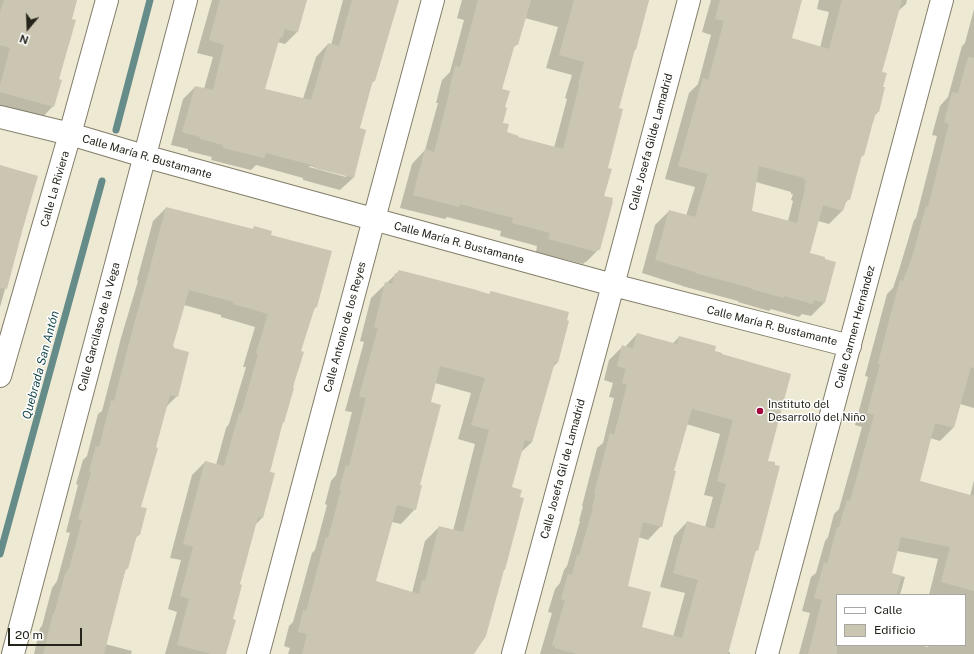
<!DOCTYPE html>
<meta charset="utf-8">
<style>
body{margin:0}
#map{position:relative;width:974px;height:654px;overflow:hidden;background:#eee9d3;font-family:"Public Sans",sans-serif}
canvas{display:block}
.legend{position:absolute;left:836px;top:594px;width:130px;height:52px;box-sizing:border-box;background:#fff;border:1px solid #a8a7a4;margin:0;padding:5px 7px;list-style:none;font-size:12px;color:#25241b}
.legend li{display:flex;align-items:center;gap:8px;height:20px}
.legend b{width:20px;border:1px solid #a8a7a4}
.north{position:absolute;left:8px;top:8px;width:40px;height:40px;-webkit-text-stroke:3px #fff;paint-order:stroke;rotate:199deg;font-size:11px;font-weight:700;line-height:16px;text-align:center;color:#25241b}
.north::after{content:'';display:block;margin:auto;width:14px;height:18px;background:#25241b;clip-path:polygon(50% 0,100% 100%,50% 72%,0 100%)}
.scale{position:absolute;left:8px;top:628px;width:74px;height:18px;box-sizing:border-box;border:2px solid #25241b;border-top:0;padding-left:5px;font-size:12px;line-height:14px;white-space:nowrap;color:#25241b;-webkit-text-stroke:3px #fff;paint-order:stroke}
</style>
<div id="map">
<canvas width="974" height="654"></canvas>
<ul class="legend">
<li><b style="height:5px;background:#fff"></b>Calle</li>
<li><b style="height:11px;background:#cbc6b1"></b>Edificio</li>
</ul>
<div class="north">N</div>
<div class="scale">20 m</div>
</div>
<script>
const context = document.querySelector('canvas').getContext('2d');
context.lineJoin = 'round';
function fill(path, color) { context.fillStyle = color; context.fill(path, 'evenodd'); }
function trace(path, color, width, dash) { context.strokeStyle = color; context.lineWidth = width; context.lineCap = dash ? 'butt' : 'round'; context.setLineDash(dash || []); context.stroke(path); }
function write(font, color, halo, rows, align = 'center') {
  context.font = font + ' "Public Sans",sans-serif'; context.lineWidth = 3; context.setLineDash([]); context.textBaseline = 'middle'; context.strokeStyle = halo; context.fillStyle = color; for (const [text, x, y, turn = 0] of rows) {
    context.save(); context.translate(x, y); context.rotate((+turn || 0) * Math.PI / 180); context.textAlign = isNaN(turn) ? turn : align; if (halo) context.strokeText(text, 0, 0); context.fillText(text, 0, 0); context.restore();
  }
}
fill(new Path2D(`
 M0 0H76L58 80 53 106 41 119 0 107Z
 M212 0H306L297 32 285 44 277 42 264 89 303 99 316 57 328 44 331 45 343 0H398L375 80 371 84 359 129 365 131 353 178 340 190 303 180V178L256 165 251 170 211 160 212 157 188 151V149L171 145 183 99 195 87 204 89 213 57 197 53ZM310 166 346 175V177L309 167Z
 M462 0H649L617 109 607 168 603 197 599 249 586 262H585L583 264 536 252 537 246 500 236 501 231 447 217 445 219 400 208 412 164 425 150 438 103H436L442 80 450 72 464 20 457 18ZM525 18 558 27 546 68 572 75 565 98 567 99 554 148 517 138 506 133 502 123 504 108 501 90 512 49 517 44Z
 M711 0H796L791 39 820 48 829 12 817 9 819 0H907L906 4 897 12 881 73 878 112 874 116 863 155 860 158 849 199 844 204 843 210 829 224 818 221 809 254 824 303 811 316 802 314 799 317 771 309 769 311 738 302V301L682 286H683L642 273 655 225 669 211 686 216 695 187 665 179 689 93 698 84 711 35 702 32ZM756 182 791 192V194H793L791 200 793 201 788 221 751 211Z
 M974 9V408L960 404 953 428 940 441 930 438 919 481 970 496 974 480V654H799L810 613 802 611 811 577 816 573 825 541 828 537 834 514 839 509 862 427 855 425 868 377 865 376 887 294 893 288 899 270 914 220 916 218 937 136 932 135 940 106 948 97 962 46 965 43ZM897 551 938 559 929 595H965V645H929L928 647 919 645H837V595H900L905 577 890 574Z
 M0 166 37 176 0 307Z
 M166 208 252 230 254 228 270 235 316 307 313 310 300 352 283 422 282 424 269 472 262 518 255 525 238 585 225 654H165L177 612 168 609 181 560 170 558 192 475 205 462 216 465 226 428 229 424 246 367H243L255 327 221 317V315L184 305 172 346 177 396 166 407 140 507 139 535 134 539 127 568 125 571 105 644 132 651 131 654H34L40 628 42 626 52 588 57 581 70 533 66 532 78 485 76 484 83 460 87 456 98 414 102 411 121 338 138 281 137 280 153 221Z
 M399 271 488 295 491 292 558 358 557 363 553 367 532 442 520 453 511 488 473 654H288L290 648 284 646 289 626 293 622 312 553 315 550 327 505 325 504 331 481 336 475 352 412 345 411 364 342 360 341 371 298ZM435 383 471 393 458 439 475 444 453 531 439 527 425 541 412 593 375 582 392 522 401 524 415 509 429 403Z
 M637 334 672 344 679 337 714 352 767 461 757 550 755 552 728 652H730V654H540L552 613 548 612 555 589 560 583 564 570 567 566 580 521H579L583 506H582L597 448 603 443 614 398 609 397 613 383 604 380 609 360 622 347H625ZM686 424 720 434 704 495 713 497 705 527 687 522 674 536 660 587 685 593 673 637 640 628 626 586 638 537 648 540 661 526 673 471Z`), '#0003');
trace(new Path2D(`
 M116 130 150 0
 M0 554 102 181`), '#668c8a', 7);
fill(new Path2D(`
 M4 0H77L72 19 76 20 59 79 62 80 54 107 0 92V85L10 48 0 45V12Z
 M220 0H307L298 32 285 29 282 38 280 37 265 89 311 100 328 43 339 46 352 0H399L375 81 373 80 360 128 366 130 354 178 314 168 315 166 266 153 264 158 223 148V145L200 139V137L182 132 195 86 213 90 224 45 209 40Z
 M478 0H531L518 45 515 44 502 89 510 91 505 107 507 108 503 123 509 124 507 132 519 136 518 137 563 149 579 86 578 85 584 62 559 55 574 0H649L636 50 635 49 619 108 623 109 608 168 612 169 604 196 613 198 612 201H613L600 250 597 249V252L548 239 550 233 512 223 513 218 460 204 459 207 413 195 425 149 434 152 450 90H449L455 66 460 67Z
 M720 0H802L792 38 829 49 842 0H902L882 72 887 73 883 87H885L879 112H876L873 123V122L864 156 862 155 850 200 847 199 843 211 823 205 810 253 825 257V259L836 262 825 303 814 300 813 304 784 296V298L751 289V288L695 273V272L655 260 669 210 695 217 708 174 678 166 703 78 708 80 724 21 715 19ZM759 166 804 178V180L806 181 804 187 805 188 797 223 752 211Z
 M968 57 974 58V368L971 367 954 428 935 423 920 481 974 496V591L941 582 950 547 901 537 892 573 902 576 896 595H837V654H808L822 600 814 598 824 563 827 564 837 527H839L847 500 850 501 874 415 867 413 880 364 878 363 890 317 900 280 903 281 912 257 926 206 928 207 949 124 944 122 952 92 958 93Z
 M0 165 38 176 23 228 7 289 0 288Z
 M166 207 253 229 254 226 272 231 271 235 332 251 317 307H315L301 351 304 352 293 387 294 388 284 423 283 422 270 472 275 473 263 518 258 517 240 584 242 585 233 619 236 620 226 654H211L177 645 189 599 180 596 193 547 183 544 205 461 224 466 239 413 241 414 258 354 256 353 268 314 233 304 234 302 189 290 173 346H174V348L189 352 178 397 170 395 156 447 158 448 141 507 147 508 140 535H137L128 569 126 568 104 654H43L53 614H54L65 574H66L68 568 69 569 82 520 78 519 91 472 89 471 96 446 99 447 111 400 114 401 134 324 150 268V267Z
 M399 270 473 289 489 294 491 291 569 312 567 320 569 321 558 363 555 362 532 442 525 440 512 487 522 490 520 497 524 498 505 570H504L486 636 474 654H302L307 634 298 632 303 610 306 611 326 537 328 538 341 490H339L346 465 349 466 366 398 359 396 378 328 374 327 385 282 392 284 395 273 397 274ZM440 366 485 378 471 425 489 430 463 532 439 526 425 581 422 580 419 594 376 581 397 505 416 510 422 485H420L441 405 431 402Z
 M637 333 677 344 679 336 716 346 715 351 722 353V354L791 374 768 461 775 462V465L780 466 765 524 758 551 756 550 728 654H577L555 648V646L552 645 565 600 561 599 568 574 572 575 577 555 579 556 593 508 592 507 596 493H594L610 433 614 435 627 385 622 383 626 369 617 366 622 345 633 349ZM692 409 733 420 717 481 726 484 714 529 687 521 673 573 698 580 682 638 642 627 651 592 628 586 643 522 662 527 676 471H674Z`), '#cbc6b1');
const street = new Path2D(`
 M0 117 70 134 144 156 613 285 850 346
 M0 376 70 134 107 0
 M13 654 186 0
 M258 654 374 219 433 0
 M513 654 613 285 689 0
 M767 654 942 0`);
trace(street, '#837e6a', 24);
trace(street, '#fff', 22);
for (const [x, y, r, color] of [
 [760,411,4,"#a2053b"]
]) { const dot = new Path2D(); dot.arc(x, y, r, 0, 2 * Math.PI); context.fillStyle = color; context.fill(dot); trace(dot, '#fff', 1.5); }
write('11px', '#25241b', '#fff', [
 ["Calle Josefa Gilde Lamadrid",651,142,-75],
 ["Calle María R. Bustamante",147,157,16],
 ["Calle La Riviera",55,189,-74],
 ["Calle María R. Bustamante",459,243,15],
 ["Calle María R. Bustamante",772,326,14],
 ["Calle Garcilaso de la Vega",99,327,-75],
 ["Calle Antonio de los Reyes",345,327,-75],
 ["Calle Carmen Hernández",855,327,-75],
 ["Calle Josefa Gil de Lamadrid",563,469,-75]
]);
write('11px', '#25241b', '#fff', [
 ["Instituto del",768,405],
 ["Desarrollo del Niño",768,418]
], 'left');
write('italic 12px', '#18494b', '#fff', [
 ["Quebrada San Antón",41,365,-75]
]);
</script>
